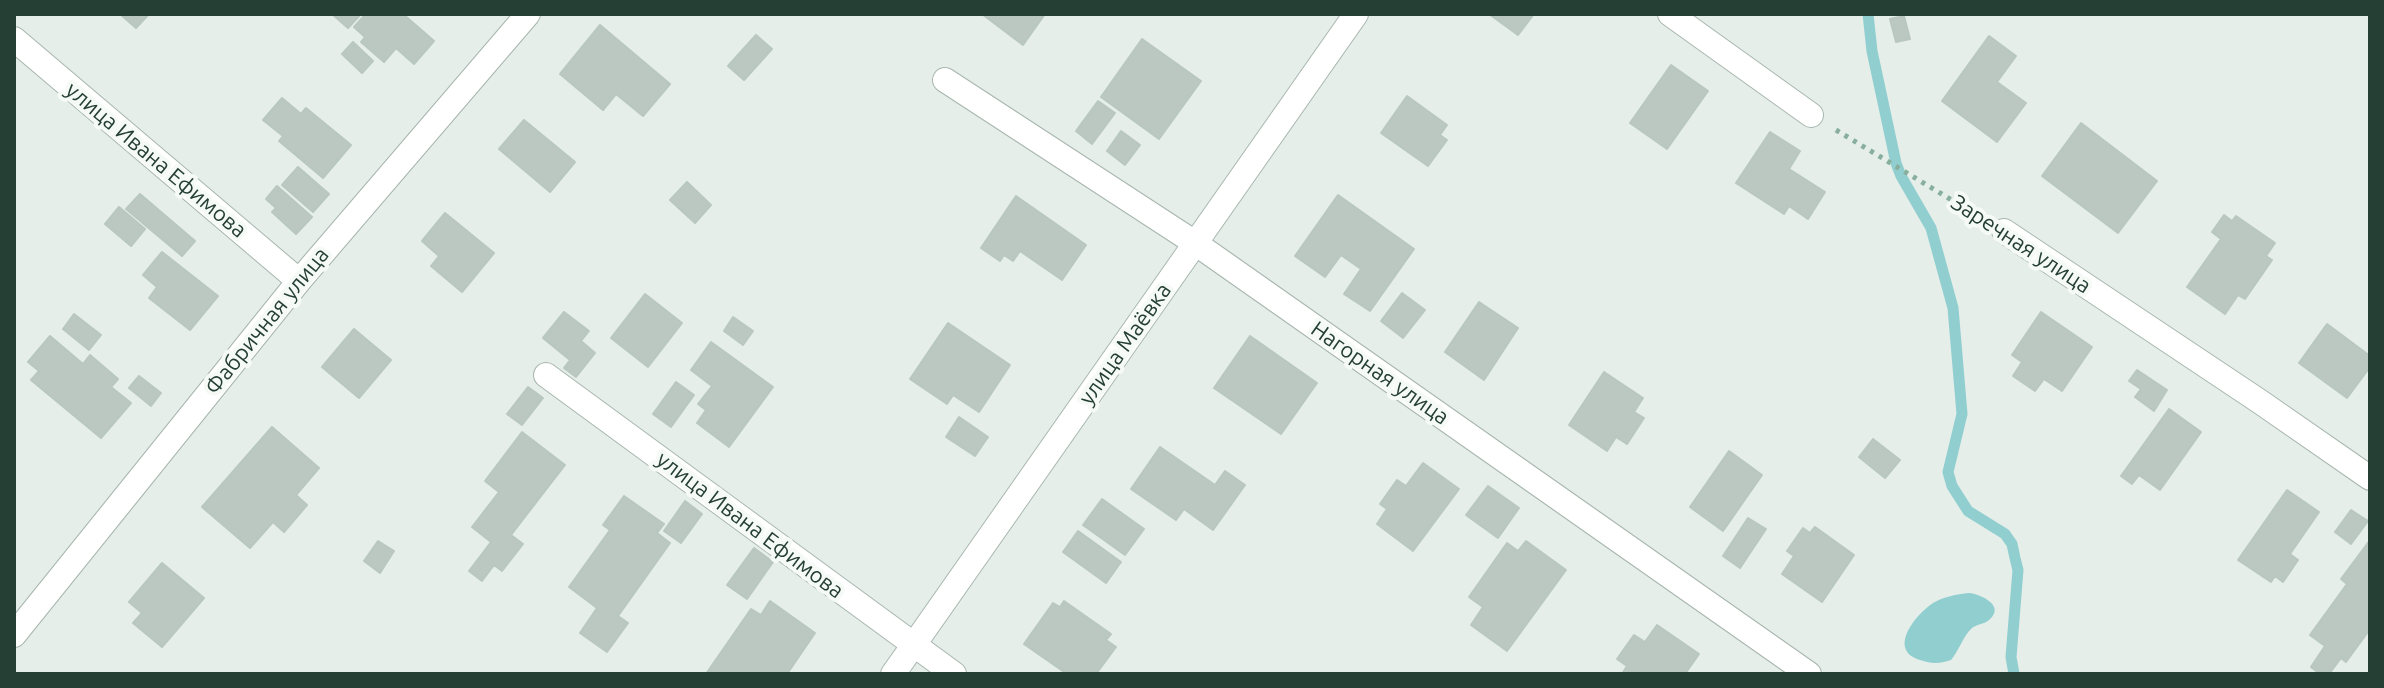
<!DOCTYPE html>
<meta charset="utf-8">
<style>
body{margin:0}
#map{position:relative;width:2384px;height:688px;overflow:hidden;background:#e5eee9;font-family:Ubuntu,sans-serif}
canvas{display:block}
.frame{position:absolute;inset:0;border:16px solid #253f34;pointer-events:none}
</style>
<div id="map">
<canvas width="2384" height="688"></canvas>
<div class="frame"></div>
</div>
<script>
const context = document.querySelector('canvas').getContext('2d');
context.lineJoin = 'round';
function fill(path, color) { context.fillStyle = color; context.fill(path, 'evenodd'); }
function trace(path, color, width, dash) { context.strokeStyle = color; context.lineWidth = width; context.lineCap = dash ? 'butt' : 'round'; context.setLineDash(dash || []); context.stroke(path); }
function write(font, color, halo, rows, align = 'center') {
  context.font = font + ' Ubuntu,sans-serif'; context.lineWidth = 8; context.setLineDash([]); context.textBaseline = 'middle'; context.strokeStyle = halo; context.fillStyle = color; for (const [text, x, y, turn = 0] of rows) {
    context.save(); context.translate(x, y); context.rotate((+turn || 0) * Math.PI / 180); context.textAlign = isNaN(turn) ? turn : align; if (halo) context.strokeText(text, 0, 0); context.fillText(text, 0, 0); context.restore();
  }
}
fill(new Path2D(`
 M1969 593C1981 594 2006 606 1989 620 1985 624 1977 624 1972 628 1963 636 1959 651 1951 660 1939 664 1932 664 1920 660 1887 650 1915 615 1933 603 1943 597 1957 594 1969 593Z`), '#91cecf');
trace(new Path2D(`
 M1868 14 1872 51 1896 163 1901 176 1931 228 1953 308 1962 414 1948 472 1952 486 1968 511 2005 534 2012 544 2015 558 2018 570 2011 657 2014 674`), '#91cecf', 11);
const building = new Path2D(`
 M120 14H149L136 28Z
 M332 14H361L348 28Z
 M366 14H403L434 41 414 64 396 48 384 62 361 42 365 37 354 27Z
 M982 14H1045L1023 45Z
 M1489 14H1534L1518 35Z
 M1904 16 1910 39 1896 42 1890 19Z
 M600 25 670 84 643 116 616 94 603 110 560 74Z
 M756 35 772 49 744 80 728 66Z
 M1989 36 2016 56 1997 82 2026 103 1997 142 1942 101Z
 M1142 39 1201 81 1159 139 1101 97Z
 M353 42 373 61 362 73 342 54Z
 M1671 65 1708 91 1667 149 1630 123Z
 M1407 96 1447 125 1440 135 1447 140 1428 166 1381 133Z
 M282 98 301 114 306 108 351 145 323 178 279 141 283 136 263 120Z
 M1098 101 1115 113 1092 144 1076 131Z
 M524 120 575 162 550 192 499 149Z
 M2081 123 2157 181 2118 233 2042 176Z
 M1121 131 1140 145 1125 165 1107 151Z
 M1770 132 1800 151 1789 169 1825 192 1808 219 1789 206 1784 214 1736 183Z
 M298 167 329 194 313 212 282 185Z
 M687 182 711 205 695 223 670 200Z
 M277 186 312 217 296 234 272 212 276 208 266 199Z
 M140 194 195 241 182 256 126 209Z
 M1338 195 1414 249 1370 311 1344 294 1361 269 1341 255 1325 277 1295 256Z
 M1016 196 1086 245 1062 280 1020 251 1013 261 1004 255 1000 261 981 248Z
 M119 207 145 229 131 246 105 224Z
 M445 213 494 253 462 292 431 266 439 256 422 241Z
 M2224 215 2232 221 2236 216 2275 243 2266 256 2272 260 2245 299 2238 295 2225 314 2187 287 2221 239 2212 232Z
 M162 252 218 296 190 330 149 298 157 287 143 275Z
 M1402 293 1425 310 1403 338 1381 321Z
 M645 294 682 323 648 367 611 338Z
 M1479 302 1518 328 1484 380 1445 352Z
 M564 312 589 331 581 341 595 353 576 377 564 368 570 360 543 338Z
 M2041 312 2092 347 2062 391 2044 379 2035 391 2013 376 2022 362 2012 355Z
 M74 314 101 335 89 350 63 329Z
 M733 317 753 331 743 345 724 331Z
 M948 323 1010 365 979 412 953 395 947 404 910 379Z
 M2327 324 2370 356V367L2347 398 2299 363Z
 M354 329 391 360 359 398 322 367Z
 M50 336 83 364 90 355 118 379 111 387 131 403 101 438 31 380 39 371 28 362Z
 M1250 336 1317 383 1281 434 1214 388Z
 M711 342 773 387 729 447 697 423 706 410 698 404 712 386 691 370Z
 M2137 370 2167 390 2154 411 2135 397 2141 389 2129 381Z
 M1604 372 1643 398 1634 412 1644 418 1627 444 1616 437 1607 451 1569 425Z
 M139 376 161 393 151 406 129 388Z
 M676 382 694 395 671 427 653 414Z
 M528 387 543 398 522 425 507 414Z
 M2169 409 2201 432 2160 490 2139 475 2132 484 2121 476Z
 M959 417 988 437 975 456 946 437Z
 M272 427 319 468 296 495 307 505 284 532 273 522 250 548 202 507Z
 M522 432 565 465 511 535 523 544 502 571 494 565 482 581 469 571 491 542 472 527 499 492 485 481Z
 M1873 439 1900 460 1885 478 1859 457Z
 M1160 447 1215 485 1225 471 1245 485 1213 530 1184 509 1176 520 1131 489Z
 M1729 451 1762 475 1723 531 1690 507Z
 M1423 463 1459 489 1413 551 1377 524 1387 509 1380 504 1397 480 1406 486Z
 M1488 486 1519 508 1498 538 1466 515Z
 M2287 490 2319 512 2290 554 2298 560 2283 582 2275 576 2271 582 2238 560Z
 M624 496 664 524 657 533 670 543 618 616 628 623 607 652 580 633 597 608 569 587 610 530 603 525Z
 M1102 499 1144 529 1125 555 1083 525Z
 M685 501 702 514 681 543 664 531Z
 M2351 510 2368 521 2351 544 2335 532Z
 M1748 518 1766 529 1740 568 1723 556Z
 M1815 527 1854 555 1822 602 1782 574 1794 556 1787 551 1803 528 1810 533Z
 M1078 531 1121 562 1106 583 1063 552Z
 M2370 540V629L2346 662 2341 658 2329 674H2320L2311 667 2325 646 2310 635 2347 584 2341 579Z
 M378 541 394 551 380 573 364 561Z
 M1526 541 1566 570 1507 651 1471 625 1483 607 1469 597 1507 543 1518 551Z
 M754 548 773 562 747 599 727 585Z
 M162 563 204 598 162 647 133 623 142 613 129 602Z
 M770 601 815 633 787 674H706L751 609 761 615Z
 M1064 601 1111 634 1106 640 1116 647 1096 674H1067L1024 644 1053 603 1060 607Z
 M1657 625 1699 654 1685 674H1622L1627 666 1617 659 1634 635 1645 642Z`);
fill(building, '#bbc8c1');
trace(building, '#b8c7bf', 2);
const minor = new Path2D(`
 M1670 14 1811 115
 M14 39 299 281
 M945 80 1195 243 1809 674
 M2004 231 2259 401 2370 478
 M546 375 954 674
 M14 635 299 281 528 14
 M893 674 913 646`);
const tertiary = new Path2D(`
 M913 646 1356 14`);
trace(minor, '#a8b6af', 26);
trace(tertiary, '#a8b6af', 26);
trace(new Path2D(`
 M1836 130 1978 216`), '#88af9d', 5, [4, 6]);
trace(minor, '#fff', 24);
trace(tertiary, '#fff', 24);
write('22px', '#253f34', '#f6faf7', [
 ["улица Ивана Ефимова",156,160,40],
 ["Заречная улица",2021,244,33],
 ["Фабричная улица",267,321,-51],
 ["улица Маёвка",1125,344,-55],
 ["Нагорная улица",1380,373,35],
 ["улица Ивана Ефимова",750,525,37]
]);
</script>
